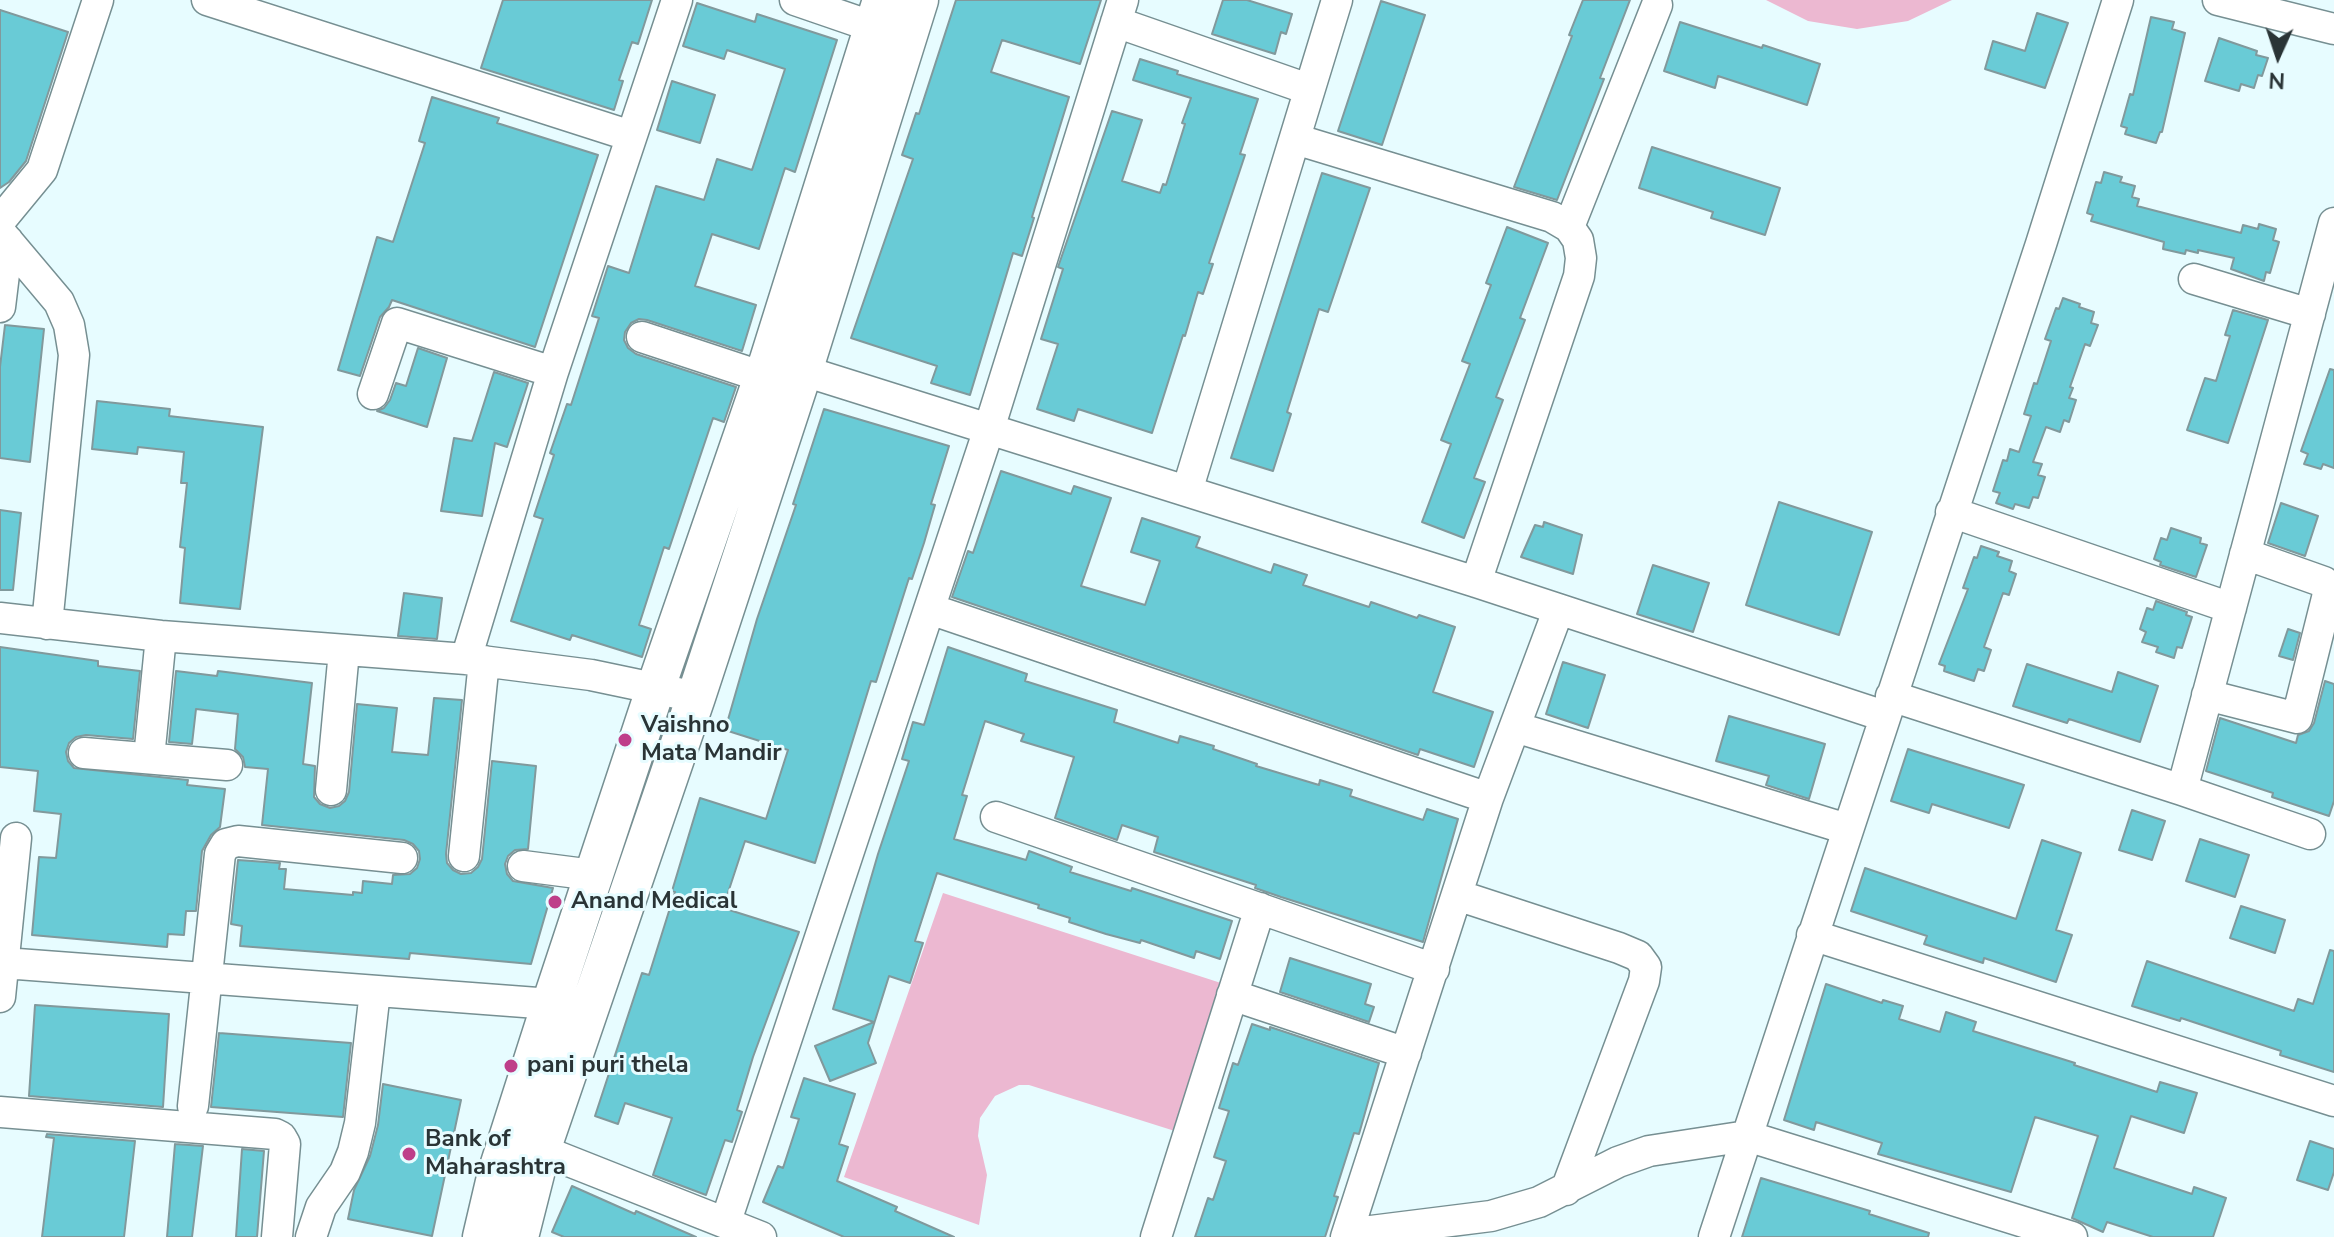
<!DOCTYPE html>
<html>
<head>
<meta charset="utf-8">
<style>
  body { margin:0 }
  #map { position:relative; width:2334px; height:1237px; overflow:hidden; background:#e7fcff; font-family:"Nunito Sans",sans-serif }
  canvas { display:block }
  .north { position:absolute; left:2238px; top:16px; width:80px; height:80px; -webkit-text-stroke:6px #e7fcff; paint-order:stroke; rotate:183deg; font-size:22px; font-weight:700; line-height:32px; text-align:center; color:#2a3436 }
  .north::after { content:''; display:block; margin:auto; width:28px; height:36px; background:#2a3436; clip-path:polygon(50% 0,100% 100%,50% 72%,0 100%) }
</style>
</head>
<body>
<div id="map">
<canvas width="2334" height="1237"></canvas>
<div class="north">N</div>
</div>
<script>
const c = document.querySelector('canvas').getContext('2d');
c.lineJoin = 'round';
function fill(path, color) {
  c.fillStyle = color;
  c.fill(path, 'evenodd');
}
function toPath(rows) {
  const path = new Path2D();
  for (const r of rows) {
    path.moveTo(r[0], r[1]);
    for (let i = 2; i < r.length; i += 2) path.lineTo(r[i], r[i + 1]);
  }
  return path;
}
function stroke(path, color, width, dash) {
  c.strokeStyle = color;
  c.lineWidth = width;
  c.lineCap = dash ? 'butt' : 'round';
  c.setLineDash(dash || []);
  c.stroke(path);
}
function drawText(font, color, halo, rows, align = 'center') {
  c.font = font + ' "Nunito Sans",sans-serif';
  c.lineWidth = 6;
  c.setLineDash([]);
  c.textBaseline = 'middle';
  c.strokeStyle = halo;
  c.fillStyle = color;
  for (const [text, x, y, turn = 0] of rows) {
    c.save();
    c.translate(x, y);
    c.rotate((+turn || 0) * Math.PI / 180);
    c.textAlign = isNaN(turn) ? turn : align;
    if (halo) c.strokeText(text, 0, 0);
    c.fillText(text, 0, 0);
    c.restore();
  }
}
fill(toPath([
  [1766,0,1952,0,1908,21,1857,29,1808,21],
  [943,893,1224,984,1178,1132,1029,1085,1019,1085,995,1096,980,1118,978,1136,987,1175,979,1225,844,1177]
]), '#ecb8d1');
const building = toPath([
  [503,0,652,0,638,44,632,42,619,80,623,81,614,110,481,68,503,0],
  [956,0,1101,0,1080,64,1002,40,991,72,1069,97,1032,217,1034,218,1022,256,1013,253,970,395,931,383,937,366,851,338,913,159,902,155,916,113,919,114,956,0],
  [1223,0,1247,0,1292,14,1286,34,1281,32,1275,54,1212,34,1223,0],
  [1583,0,1630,0,1600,78,1604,79,1557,200,1514,187,1572,36,1569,35,1583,0],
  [1381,1,1425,15,1382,145,1338,131,1381,1],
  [697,3,755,22,757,14,837,40,795,172,785,168,759,249,712,234,695,286,756,305,742,351,647,320,639,319,631,323,625,332,624,340,628,348,636,354,736,387,724,422,713,418,669,549,664,547,639,625,651,629,642,657,572,635,570,640,511,621,543,519,534,516,554,455,550,453,567,404,571,405,599,318,592,316,608,266,629,273,656,186,704,200,717,159,752,170,785,69,727,50,724,59,683,46,697,3],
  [0,10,68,32,26,161,9,182,0,188,0,10],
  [2037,13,2068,23,2045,88,1985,69,1993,41,2025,51,2037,13],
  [2151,17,2174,22,2172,29,2185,33,2162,132,2160,132,2156,143,2125,134,2127,128,2121,126,2130,94,2133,95,2151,17],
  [1680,22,1762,48,1763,45,1820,64,1807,105,1718,76,1715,88,1664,71,1680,22],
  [2219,38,2257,51,2256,55,2268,58,2262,76,2258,75,2254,88,2241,84,2239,91,2205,81,2219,38],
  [1140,59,1178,71,1177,74,1258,99,1240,154,1245,155,1209,263,1213,264,1203,294,1198,292,1185,336,1183,335,1152,433,1078,409,1074,421,1037,409,1058,344,1041,339,1063,269,1058,267,1112,111,1142,120,1122,181,1160,193,1163,184,1166,185,1185,124,1182,123,1191,98,1133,80,1140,59],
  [672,81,715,95,700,143,657,130,672,81],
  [432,97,499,118,497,123,598,155,535,347,392,300,389,307,380,317,360,376,338,370,377,237,393,242,425,143,419,141,432,97],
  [1652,147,1780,188,1765,235,1711,218,1713,212,1639,188,1652,147],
  [2104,172,2122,177,2120,182,2135,186,2132,197,2139,199,2137,206,2241,233,2243,225,2258,229,2259,224,2276,229,2273,240,2279,242,2270,273,2266,272,2264,281,2231,269,2234,258,2198,250,2198,253,2186,250,2185,254,2163,249,2164,242,2091,221,2093,215,2087,213,2096,182,2101,183,2104,172],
  [1322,173,1370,188,1328,312,1319,309,1287,412,1291,414,1273,471,1231,458,1322,173],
  [1507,227,1548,243,1520,318,1525,320,1496,397,1503,400,1474,478,1485,482,1464,538,1422,522,1451,444,1441,440,1470,364,1462,361,1491,285,1486,283,1507,227],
  [2063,298,2080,304,2079,307,2094,312,2091,323,2098,325,2090,346,2085,344,2070,387,2073,388,2069,398,2076,400,2069,422,2064,420,2060,432,2046,427,2033,462,2042,464,2038,475,2045,477,2038,498,2033,497,2029,508,2015,504,2013,509,1996,503,2000,493,1993,491,2003,460,2007,461,2010,449,2019,452,2031,416,2024,414,2034,383,2037,384,2051,341,2045,339,2056,308,2059,309,2063,298],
  [2233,310,2268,320,2228,443,2187,430,2205,378,2216,381,2230,336,2225,335,2233,310],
  [5,325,44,329,30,462,0,458,0,367,5,325],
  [418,348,447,358,427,427,377,411,384,408,390,400,396,383,406,386,418,348],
  [2330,369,2334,370,2334,468,2323,464,2321,469,2304,464,2308,454,2301,451,2330,369],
  [494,372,528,383,507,447,495,443,482,516,441,511,454,438,472,441,494,372],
  [97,401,170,409,169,416,263,427,240,609,180,603,185,548,180,547,187,483,181,483,184,452,138,447,137,454,92,449,97,401],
  [824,409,949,446,931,504,935,505,924,543,912,579,909,578,876,682,871,681,815,863,745,841,723,908,799,932,753,1057,737,1110,742,1112,732,1142,725,1140,706,1195,653,1175,672,1118,625,1103,618,1124,595,1116,642,973,649,975,675,892,672,891,700,798,766,819,788,750,725,730,757,619,796,505,793,504,824,409],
  [1001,471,1071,494,1074,486,1111,498,1081,586,1145,605,1160,561,1131,552,1142,518,1200,537,1196,547,1271,573,1274,564,1307,575,1303,585,1369,607,1371,602,1417,618,1419,615,1455,627,1433,692,1493,712,1474,767,1420,749,1418,755,952,597,968,551,973,553,1001,471],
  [1779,502,1872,532,1839,635,1746,605,1779,502],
  [2281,503,2318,516,2305,556,2268,543,2281,503],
  [0,510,21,513,13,590,0,590,0,510],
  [1544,522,1582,535,1573,574,1521,557,1535,525,1543,527,1544,522],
  [2171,528,2201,538,2200,543,2207,545,2196,577,2160,565,2161,562,2154,559,2161,538,2167,540,2171,528],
  [1981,546,1999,552,1997,556,2012,561,2009,571,2016,574,2009,595,2003,593,1984,647,1991,650,1984,671,1978,669,1974,681,1944,671,1945,666,1939,664,1968,589,1963,588,1974,557,1977,558,1981,546],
  [1653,565,1709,583,1693,632,1637,614,1653,565],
  [404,593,442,598,437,639,398,636,404,593],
  [2156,601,2187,612,2186,615,2192,617,2182,648,2177,647,2174,658,2156,652,2158,647,2142,642,2146,632,2140,629,2147,608,2153,610,2156,601],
  [2288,629,2300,633,2293,660,2279,656,2288,629],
  [0,647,98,661,98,666,140,671,133,739,86,735,76,737,69,743,66,752,68,761,74,768,188,780,187,785,225,789,220,827,211,835,202,851,196,911,186,911,184,935,168,934,167,947,32,935,39,857,56,858,61,814,34,811,38,771,0,767,0,647],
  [948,647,1027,674,1025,681,1117,710,1114,722,1178,743,1180,736,1214,746,1213,749,1257,764,1256,766,1319,785,1320,780,1352,790,1350,796,1423,820,1427,809,1458,819,1423,942,1281,897,1255,888,1256,885,1154,852,1158,837,1122,825,1117,840,1055,818,1074,757,1021,741,1024,734,985,721,962,795,967,796,954,839,1026,860,1029,851,1072,867,1070,872,1131,891,1132,888,1232,921,1220,959,1196,951,1194,958,1141,940,1140,943,1106,934,1069,922,1070,918,1038,908,1039,905,937,873,915,941,923,943,910,983,889,976,868,1043,876,1063,830,1081,815,1046,874,1022,833,1009,878,854,909,761,902,759,913,722,924,725,948,647],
  [1563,662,1605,675,1588,728,1546,714,1563,662],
  [2027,664,2112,692,2118,672,2158,686,2140,742,2069,719,2067,723,2013,706,2027,664],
  [176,671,217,676,218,671,312,683,303,764,315,766,314,797,320,804,330,808,339,806,345,801,349,792,357,704,397,708,392,752,428,755,434,698,462,700,446,854,447,863,453,870,461,874,471,873,478,867,482,859,492,761,536,766,528,849,515,850,508,856,505,864,507,874,513,881,553,888,531,964,410,953,409,959,240,946,242,926,231,924,238,860,280,863,279,869,286,869,284,889,353,895,353,892,362,893,363,881,392,884,393,875,410,874,417,868,420,859,419,851,413,844,404,840,262,825,268,769,245,767,243,757,235,749,238,714,196,709,192,744,169,742,176,671],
  [2325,681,2334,684,2334,801,2329,816,2272,797,2273,793,2206,771,2220,718,2296,743,2298,735,2309,731,2314,723,2325,681],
  [1729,716,1825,744,1809,799,1766,785,1769,776,1716,761,1729,716],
  [1908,749,2024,785,2009,828,1932,804,1929,813,1891,801,1908,749],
  [2132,810,2165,821,2152,860,2119,850,2132,810],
  [2200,839,2249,855,2235,897,2186,881,2200,839],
  [2042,840,2081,853,2056,930,2072,935,2056,982,1984,958,1983,963,1924,944,1927,936,1851,911,1865,868,2016,919,2042,840],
  [2241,906,2285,920,2275,953,2230,938,2241,906],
  [2330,950,2334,951,2334,1072,2280,1055,2281,1051,2181,1018,2180,1021,2132,1006,2147,961,2294,1011,2298,999,2313,1004,2330,950],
  [1290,958,1371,984,1365,1004,1374,1007,1369,1022,1280,992,1290,958],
  [1826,984,1882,1003,1883,1000,1903,1006,1899,1019,1940,1032,1946,1012,1976,1022,1973,1031,2075,1063,2074,1065,2157,1092,2160,1082,2197,1093,2184,1133,2131,1116,2114,1168,2192,1194,2194,1187,2226,1198,2213,1237,2153,1237,2107,1222,2103,1232,2072,1218,2098,1136,2035,1117,2011,1192,1878,1154,1882,1143,1816,1122,1814,1130,1784,1120,1826,984],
  [35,1005,169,1014,163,1107,29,1096,35,1005],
  [1252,1024,1270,1030,1270,1027,1379,1063,1359,1134,1354,1133,1334,1196,1338,1197,1325,1237,1195,1237,1208,1198,1213,1200,1226,1161,1214,1157,1229,1111,1219,1108,1233,1063,1238,1065,1252,1024],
  [219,1033,351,1043,343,1117,211,1107,219,1033],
  [804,1078,855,1094,839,1144,848,1147,837,1181,897,1207,895,1211,954,1237,844,1237,763,1202,778,1166,783,1168,799,1119,791,1117,804,1078],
  [383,1084,461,1100,432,1236,348,1219,354,1190,370,1156,378,1125,383,1084],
  [47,1134,135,1141,124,1237,42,1237,54,1138,46,1137,47,1134],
  [2310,1141,2334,1149,2334,1172,2328,1190,2297,1180,2310,1141],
  [175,1144,203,1146,192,1237,167,1237,175,1144],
  [242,1149,264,1151,257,1237,236,1237,242,1149],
  [1761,1178,1870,1211,1869,1214,1929,1233,1928,1237,1742,1237,1761,1178],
  [572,1186,635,1214,636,1211,696,1237,564,1237,552,1232,572,1186]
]);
fill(building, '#69cbd6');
stroke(building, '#81999c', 2);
const minor = toPath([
  [207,0,631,136],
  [795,0,894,34],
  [2218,0,2334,29],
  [1116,22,1308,89],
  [1295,139,1552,217,1569,227,1578,240,1581,258,1579,276,1476,582],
  [0,221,42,170,98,0],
  [1569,227,1657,5],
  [0,232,59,302,69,325,74,355,47,624],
  [2194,279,2310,314],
  [0,307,8,241],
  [642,337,763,377],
  [785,365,1476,582,1884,716],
  [373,394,397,323,553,372],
  [1187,491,1337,0],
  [1951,512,2231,608],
  [930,609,1488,798],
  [0,618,161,636,466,659,591,675,696,697],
  [466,659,553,372,677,0],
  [2207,695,2297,718,2328,594,2324,582,2245,554],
  [1891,696,2182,790,2310,834],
  [1515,727,1847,829],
  [84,753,227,765],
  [149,758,161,636],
  [331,790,344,651],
  [2182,790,2334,223],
  [996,817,1434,969],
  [464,856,484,661],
  [523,866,593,875],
  [1457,895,1619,948,1638,956,1646,967,1644,981,1566,1190],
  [1812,935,2334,1101],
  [4,963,551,1004],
  [1232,995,1406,1053],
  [0,997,16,838],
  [193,1106,220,854,226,844,238,841,402,858],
  [0,1112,275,1134,281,1137,285,1144,277,1237],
  [541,1150,761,1237],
  [726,1221,989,429,1123,0],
  [1347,1234,1491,1216,1539,1202,1618,1162,1649,1151,1747,1136,2072,1237],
  [311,1237,321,1207,345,1172,353,1152,360,1123,375,991],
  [1156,1237,1260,908],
  [1346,1237,1488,798,1558,611],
  [1714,1237,2041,244,2118,0]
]);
const major = toPath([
  [482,1237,497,1173,551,1004,656,687,769,360,882,0],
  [519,1237,541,1150,696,697,803,371,919,0]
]);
stroke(minor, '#768f92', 33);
stroke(major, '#768f92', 41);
stroke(minor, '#fff', 30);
stroke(major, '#fff', 38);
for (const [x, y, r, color] of [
  [625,740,8,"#be3e89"],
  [555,902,8,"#be3e89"],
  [511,1066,8,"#be3e89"],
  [409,1154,8,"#be3e89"]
]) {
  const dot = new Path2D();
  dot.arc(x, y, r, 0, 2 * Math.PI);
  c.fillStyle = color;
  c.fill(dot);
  stroke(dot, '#e7fcff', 3);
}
drawText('bold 24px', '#2a3436', '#e7fcff', [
  ["Vaishno",641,726],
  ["Mata Mandir",641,754],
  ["Anand Medical",571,902],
  ["pani puri thela",527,1066],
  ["Bank of",425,1140],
  ["Maharashtra",425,1168]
], 'left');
</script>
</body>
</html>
